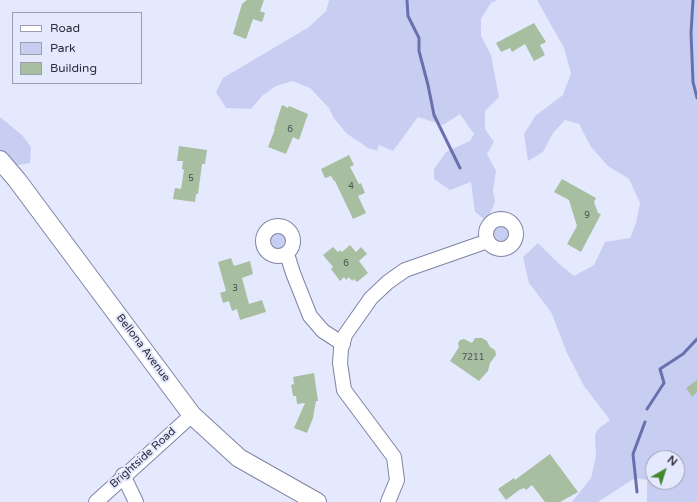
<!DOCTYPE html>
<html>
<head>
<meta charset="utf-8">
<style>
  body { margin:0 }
  #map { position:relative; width:697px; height:502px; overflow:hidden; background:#e5e9fe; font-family:"Varela Round",sans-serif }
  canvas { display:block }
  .legend { position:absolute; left:12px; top:12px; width:130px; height:72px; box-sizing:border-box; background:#e5e9fe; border:1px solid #9b9eb0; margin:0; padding:5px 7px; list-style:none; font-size:12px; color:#2c2e3c }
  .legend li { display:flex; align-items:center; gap:8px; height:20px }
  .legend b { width:20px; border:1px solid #9b9eb0 }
  .north { position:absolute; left:645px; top:450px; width:40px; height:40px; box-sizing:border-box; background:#e5e9fe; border:1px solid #9b9eb0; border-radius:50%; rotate:39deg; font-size:11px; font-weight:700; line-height:16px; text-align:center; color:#2c2e3c }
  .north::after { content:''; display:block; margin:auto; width:14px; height:18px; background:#42882d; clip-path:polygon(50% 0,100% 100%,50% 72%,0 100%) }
</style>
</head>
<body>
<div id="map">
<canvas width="697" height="502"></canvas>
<ul class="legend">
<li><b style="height:5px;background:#fff"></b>Road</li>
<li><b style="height:11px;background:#c8cef1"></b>Park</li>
<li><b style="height:11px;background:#a7bea1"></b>Building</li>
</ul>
<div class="north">N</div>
</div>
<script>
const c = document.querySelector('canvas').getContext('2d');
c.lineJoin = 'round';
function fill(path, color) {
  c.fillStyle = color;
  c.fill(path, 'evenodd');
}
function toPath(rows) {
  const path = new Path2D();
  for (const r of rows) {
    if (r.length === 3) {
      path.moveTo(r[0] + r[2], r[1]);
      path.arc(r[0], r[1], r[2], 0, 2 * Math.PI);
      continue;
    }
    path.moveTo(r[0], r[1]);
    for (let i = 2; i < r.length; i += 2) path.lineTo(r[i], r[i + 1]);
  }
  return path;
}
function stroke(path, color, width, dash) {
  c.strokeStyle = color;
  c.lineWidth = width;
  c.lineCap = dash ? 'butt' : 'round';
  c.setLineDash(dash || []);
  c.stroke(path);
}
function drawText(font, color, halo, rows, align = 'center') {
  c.font = font + ' "Varela Round",sans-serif';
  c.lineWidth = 4;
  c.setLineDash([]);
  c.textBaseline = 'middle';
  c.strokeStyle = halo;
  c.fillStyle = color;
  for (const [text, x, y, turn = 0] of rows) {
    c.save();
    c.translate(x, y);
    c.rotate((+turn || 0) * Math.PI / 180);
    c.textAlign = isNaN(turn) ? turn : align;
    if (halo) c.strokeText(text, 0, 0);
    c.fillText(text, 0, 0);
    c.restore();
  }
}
fill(toPath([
  [329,0,497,0,491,3,481,19,481,36,491,55,499,97,485,111,485,129,494,142,487,154,496,171,493,191,495,202,487,221,475,212,471,182,450,190,434,179,434,169,446,152,470,141,474,134,460,114,443,125,418,117,393,151,379,145,377,151,368,148,346,133,333,117,329,108,310,88,292,81,276,86,262,96,251,109,226,108,216,92,223,78,309,27,326,11],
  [537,0,697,0,697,502,647,502,647,480,635,478,598,502,572,502,591,478,596,456,595,436,597,430,610,420,584,386,567,353,551,312,529,283,523,257,538,243,557,262,574,276,594,265,605,242,630,238,636,223,640,203,629,179,608,166,591,147,579,124,565,120,553,133,543,152,528,161,524,134,536,115,563,95,571,73,564,48],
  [653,458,677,458,677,482,653,482],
  [0,117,22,135,31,147,30,163,13,166,0,150],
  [501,234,8],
  [278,241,8]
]), '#c8cef1');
stroke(toPath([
  [407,0,408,16,419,38,419,51,428,85,434,115,460,168],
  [693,0,691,33,693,82,697,98],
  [647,409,664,383,660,369,683,354,697,339],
  [637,492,633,454,645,422]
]), '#6a70ae', 3);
fill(toPath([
  [247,0,264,0,260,11,265,13,262,22,253,19,246,39,233,34,242,4],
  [534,23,546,42,540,45,545,55,534,61,525,44,512,52,510,48,501,52,496,43],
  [282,105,288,108,289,106,308,114,299,140,293,137,286,154,268,147,275,129,274,129],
  [179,146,207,150,205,164,202,164,198,194,196,194,195,202,173,199,175,188,181,189,184,170,182,169,183,161,177,161],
  [349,155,354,165,350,167,359,184,361,183,365,193,358,196,366,213,353,219,335,181,334,181,331,176,325,178,321,169],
  [562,179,596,198,594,202,598,213,601,214,581,252,567,244,577,226,569,200,554,192],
  [350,245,356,252,361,247,367,254,359,261,368,273,357,282,354,279,352,281,349,277,346,280,344,277,340,281,331,269,333,267,323,255,333,247,338,252,340,250,342,252],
  [231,258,234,266,250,261,253,274,242,278,249,304,262,300,266,312,240,320,237,309,232,311,229,301,223,303,220,293,226,291,218,262],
  [475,338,482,338,487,341,490,347,495,350,496,355,490,363,488,371,479,381,450,361,459,347,458,343,460,340,464,339,472,343],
  [314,373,318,401,316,401,313,418,307,433,294,428,305,403,297,404,296,396,293,396,291,385,294,384,293,377],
  [697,380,697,392,692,397,686,388],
  [550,454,578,492,560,502,545,502,532,485,526,490,524,488,519,490,506,500,498,489,514,478,515,480]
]), '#a7bea1');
const minor = toPath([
  [501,234,15],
  [278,241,15],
  [287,254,293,273,310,316,323,331,343,344],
  [123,475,136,502],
  [96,502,192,415],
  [388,502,397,480,394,457,344,390,340,363,341,349,345,335,371,298,388,282,405,270,488,241]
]);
const major = toPath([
  [0,160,17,180,192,415,239,458,317,502]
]);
stroke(minor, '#7f84a4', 16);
stroke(major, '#7f84a4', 20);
stroke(minor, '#fff', 14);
stroke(major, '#fff', 18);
drawText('9px', '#4b5255', null, [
  ["6",290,130],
  ["5",191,179],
  ["4",351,187],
  ["9",587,216],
  ["6",346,264],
  ["3",235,289],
  ["7211",473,358]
]);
drawText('11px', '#2c2e3c', '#e5e9fe', [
  ["Bellona Avenue",143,348,53],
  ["Brightside Road",143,458,-42]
]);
</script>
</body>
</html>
